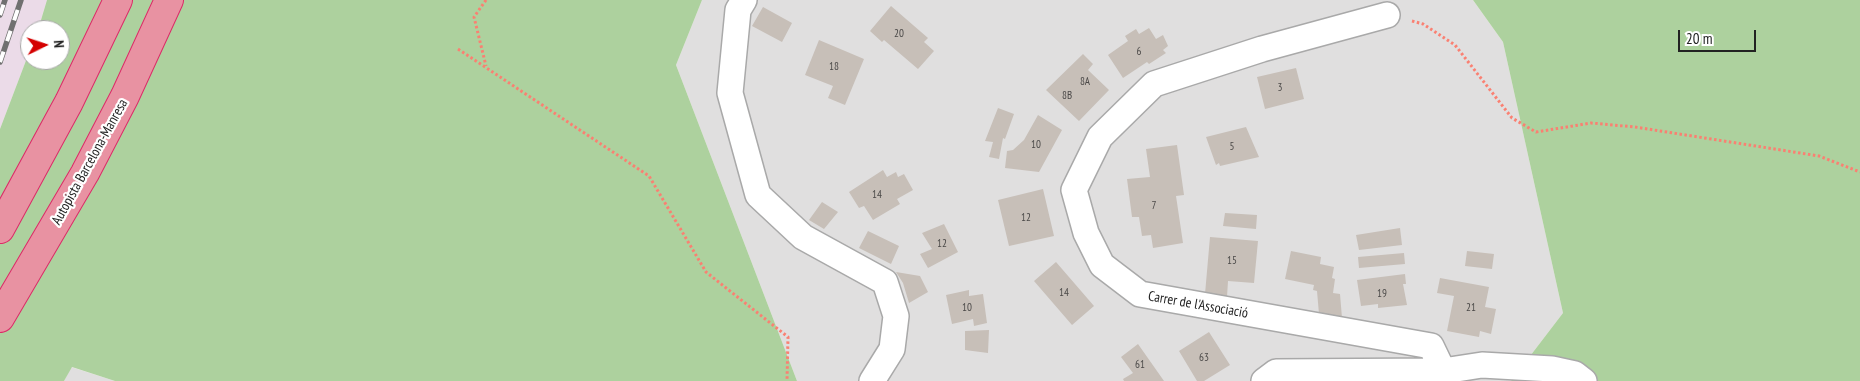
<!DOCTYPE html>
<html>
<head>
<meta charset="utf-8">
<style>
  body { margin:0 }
  #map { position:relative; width:1860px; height:381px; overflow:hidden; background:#f2efe9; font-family:"PT Sans Narrow",sans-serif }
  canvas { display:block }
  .north { position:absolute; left:20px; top:20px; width:50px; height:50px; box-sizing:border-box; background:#fff; border:1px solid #a7a7a7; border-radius:50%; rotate:86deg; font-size:14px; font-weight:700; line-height:20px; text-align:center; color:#222 }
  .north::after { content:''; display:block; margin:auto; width:18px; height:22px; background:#d40000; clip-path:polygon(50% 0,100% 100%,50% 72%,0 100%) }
  .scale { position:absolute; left:1678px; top:30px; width:78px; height:22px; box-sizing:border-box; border:2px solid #222; border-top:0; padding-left:6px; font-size:15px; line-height:18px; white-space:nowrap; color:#222; -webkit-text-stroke:4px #fff; paint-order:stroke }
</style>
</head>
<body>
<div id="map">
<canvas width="1860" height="381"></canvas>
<div class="north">N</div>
<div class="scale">20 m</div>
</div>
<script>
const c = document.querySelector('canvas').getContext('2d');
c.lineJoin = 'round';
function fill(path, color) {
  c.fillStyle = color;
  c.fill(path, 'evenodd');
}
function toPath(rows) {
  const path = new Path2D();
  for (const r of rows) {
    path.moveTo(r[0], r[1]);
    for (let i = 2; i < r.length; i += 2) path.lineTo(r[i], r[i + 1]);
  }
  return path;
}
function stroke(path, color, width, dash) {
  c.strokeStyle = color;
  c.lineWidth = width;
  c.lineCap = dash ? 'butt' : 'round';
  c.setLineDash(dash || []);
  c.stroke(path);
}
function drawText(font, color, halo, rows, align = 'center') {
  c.font = font + ' "PT Sans Narrow",sans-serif';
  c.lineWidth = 4.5;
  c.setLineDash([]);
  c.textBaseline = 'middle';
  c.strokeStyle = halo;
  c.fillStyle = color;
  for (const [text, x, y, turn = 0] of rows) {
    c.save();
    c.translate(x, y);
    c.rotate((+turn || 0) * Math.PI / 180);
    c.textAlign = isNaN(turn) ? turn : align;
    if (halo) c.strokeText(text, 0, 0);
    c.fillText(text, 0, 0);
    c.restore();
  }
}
fill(toPath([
  [702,0,1473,0,1503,42,1563,313,1511,381,797,381,676,65],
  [71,367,115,381,64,381]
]), '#e0dfdf');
fill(toPath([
  [0,0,47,0,38,30,30,30,30,50,0,129]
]), '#ebdbe8');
fill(toPath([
  [47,0,702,0,676,65,797,381,115,381,72,367,64,381,0,381,0,129,30,50,30,60,60,60,60,30,38,30],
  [1473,0,1860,0,1860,381,1511,381,1563,313,1503,42]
]), '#add19e');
fill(toPath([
  [891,6,928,38,924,42,934,51,918,69,884,40,882,42,870,31],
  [763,7,792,23,782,42,752,26],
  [1149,28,1156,39,1163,35,1168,46,1163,50,1166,53,1149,64,1147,62,1123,78,1108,55,1128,41,1125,36,1136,29,1139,34],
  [819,40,864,59,845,105,828,98,833,86,805,75],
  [1083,54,1093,64,1088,70,1109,90,1079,121,1046,90],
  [1296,68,1304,99,1265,109,1257,77],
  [998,108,1014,114,1005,139,1003,138,999,159,989,157,993,142,985,141],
  [1038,115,1062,130,1039,172,1005,168,1007,151,1013,150,1024,140],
  [1246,127,1259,157,1220,166,1219,163,1216,165,1206,137],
  [1177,145,1184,195,1176,196,1183,243,1153,248,1151,235,1142,236,1139,217,1132,217,1127,179,1150,177,1146,149],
  [883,170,887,177,896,172,898,177,904,174,913,190,897,199,900,204,873,220,864,206,859,208,849,192],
  [1043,189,1054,236,1009,246,998,200],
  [822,202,838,212,824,229,809,220],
  [1225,213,1257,215,1256,229,1223,226],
  [944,224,958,252,928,268,920,254,932,249,922,233],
  [1400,228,1402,245,1359,250,1356,235],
  [868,231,899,246,891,264,859,248],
  [1210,237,1258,241,1254,283,1228,281,1227,297,1205,294],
  [1291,251,1321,257,1320,264,1334,267,1332,278,1335,279,1333,293,1340,294,1342,318,1319,314,1317,291,1313,290,1314,285,1285,279],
  [1467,251,1494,254,1492,269,1465,266],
  [1404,253,1405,264,1359,268,1358,257],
  [1056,262,1094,306,1072,325,1034,281],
  [896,272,920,276,928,292,909,303,903,283],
  [1405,274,1406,284,1403,284,1407,305,1378,308,1378,304,1361,306,1357,280],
  [1440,278,1489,287,1485,307,1496,309,1491,334,1480,331,1479,337,1447,331,1454,296,1437,293],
  [969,290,969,296,983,294,987,323,974,326,973,319,952,324,946,295],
  [989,330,988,353,965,350,965,331],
  [1209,332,1230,365,1204,381,1197,381,1179,351],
  [1138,344,1164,381,1124,381,1123,379,1133,373,1121,357]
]), '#c7bfb8');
const street = toPath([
  [744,0,738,10,730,93,758,195,803,237,885,282,896,316,892,349,872,381],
  [1387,15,1262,49,1154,84,1100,137,1074,190,1086,233,1102,265,1140,294,1431,346,1443,371],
  [1264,381,1276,372,1443,371,1482,365,1552,369,1575,374,1584,381]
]);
const highway = toPath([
  [0,229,69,102,118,0],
  [0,318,85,173,125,96,169,0]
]);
stroke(street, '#a9a9a9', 28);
stroke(highway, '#dc2a67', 30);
stroke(toPath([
  [486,0,474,17,486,66],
  [1412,21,1423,24,1455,45,1512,118,1536,132,1591,123,1635,127,1819,156,1860,172],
  [458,49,649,176,706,272,788,337,787,381]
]), '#fa8072', 3, [2.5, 2.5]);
stroke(street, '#fff', 25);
stroke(highway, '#e892a2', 28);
const rail = toPath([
  [0,15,5,0],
  [0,62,21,0]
]);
stroke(rail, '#707070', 5.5);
stroke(rail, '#fff', 4, [11]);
drawText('11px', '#4b4948', null, [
  ["20",899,34],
  ["6",1139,52],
  ["18",834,67],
  ["8A",1085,82],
  ["3",1280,88],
  ["8B",1067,96],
  ["10",1036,145],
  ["5",1232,147],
  ["14",877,195],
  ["7",1154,206],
  ["12",1026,218],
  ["12",942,244],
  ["15",1232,261],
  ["14",1064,293],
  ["19",1382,294],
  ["10",967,308],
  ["21",1471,308],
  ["63",1204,358],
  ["61",1140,365]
]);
drawText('14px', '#222', '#fff', [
  ["Autopista Barcelona-Manresa",90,162,-61],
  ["Carrer de l'Associació",1198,305,10]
]);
</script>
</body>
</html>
